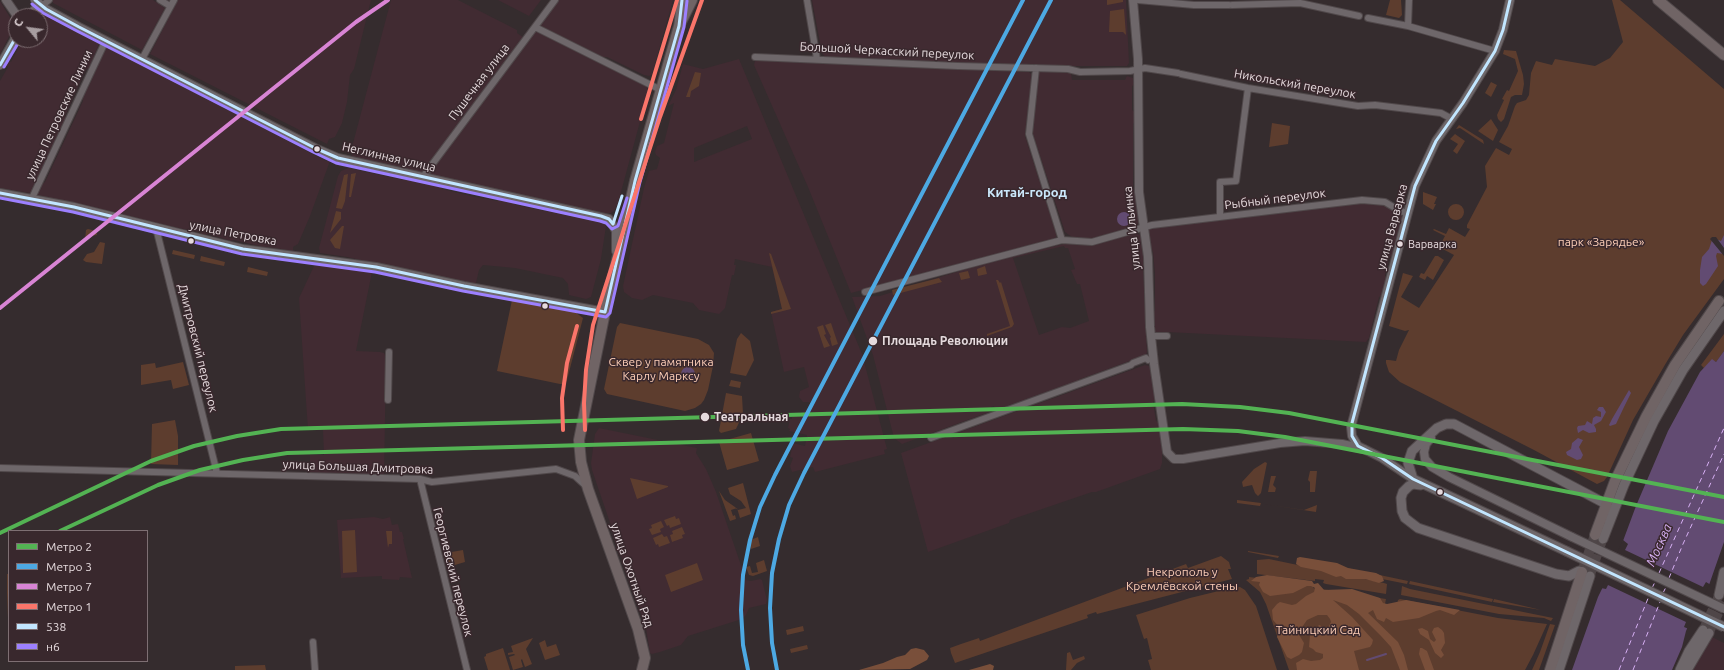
<!DOCTYPE html>
<html>
<head>
<meta charset="utf-8">
<style>
  body { margin:0 }
  #map { position:relative; width:1724px; height:670px; overflow:hidden; background:#352c2e; font-family:Ubuntu,sans-serif }
  canvas { display:block }
  .legend { position:absolute; left:8px; top:530px; width:140px; height:132px; box-sizing:border-box; background:#39282d; border:1px solid #7e6f73; margin:0; padding:5px 7px; list-style:none; font-size:12px; color:#e5dadd }
  .legend li { display:flex; align-items:center; gap:8px; height:20px }
  .legend b { width:20px; border:1px solid #7e6f73 }
  .north { position:absolute; left:8px; top:8px; width:40px; height:40px; box-sizing:border-box; background:#39282d; border:1px solid #7e6f73; border-radius:50%; rotate:299deg; font-size:11px; font-weight:700; line-height:16px; text-align:center; color:#e5dadd }
  .north::after { content:''; display:block; margin:auto; width:14px; height:18px; background:#a79da0; clip-path:polygon(50% 0,100% 100%,50% 72%,0 100%) }
</style>
</head>
<body>
<div id="map">
<canvas width="1724" height="670"></canvas>
<ul class="legend">
<li><b style="height:5px;background:#53b353"></b>Метро 2</li>
<li><b style="height:5px;background:#4da9e3"></b>Метро 3</li>
<li><b style="height:5px;background:#d884d4"></b>Метро 7</li>
<li><b style="height:5px;background:#fa756a"></b>Метро 1</li>
<li><b style="height:5px;background:#c2e6ff"></b>538</li>
<li><b style="height:5px;background:#9d80ff"></b>н6</li>
</ul>
<div class="north">С</div>
</div>
<script>
const c = document.querySelector('canvas').getContext('2d');
c.lineJoin = 'round';
function fill(path, color) {
  c.fillStyle = color;
  c.fill(path, 'evenodd');
}
function toPath(rows) {
  const path = new Path2D();
  for (const r of rows) {
    if (r.length === 3) {
      path.moveTo(r[0] + r[2], r[1]);
      path.arc(r[0], r[1], r[2], 0, 2 * Math.PI);
      continue;
    }
    path.moveTo(r[0], r[1]);
    for (let i = 2; i < r.length; i += 2) path.lineTo(r[i], r[i + 1]);
  }
  return path;
}
function stroke(path, color, width, dash) {
  c.strokeStyle = color;
  c.lineWidth = width;
  c.lineCap = dash ? 'butt' : 'round';
  c.setLineDash(dash || []);
  c.stroke(path);
}
function drawText(font, color, halo, rows, align = 'center') {
  c.font = font + ' Ubuntu,sans-serif';
  c.lineWidth = 3;
  c.setLineDash([]);
  c.textBaseline = 'middle';
  c.strokeStyle = halo;
  c.fillStyle = color;
  for (const [text, x, y, turn = 0] of rows) {
    c.save();
    c.translate(x, y);
    c.rotate((+turn || 0) * Math.PI / 180);
    c.textAlign = isNaN(turn) ? turn : align;
    if (halo) c.strokeText(text, 0, 0);
    c.fillText(text, 0, 0);
    c.restore();
  }
}
fill(toPath([
  [52,0,153,0,165,8,142,50,53,3],
  [178,0,371,0,354,69,350,75,347,102,342,123,335,137,329,139,327,144,150,54],
  [391,0,458,0,517,30,517,33,524,38,427,167,421,173,351,160,353,151,352,147],
  [498,0,541,0,529,16],
  [558,0,673,0,652,74,650,76,644,75,607,57,600,57,539,26],
  [812,0,1126,0,1129,63,1127,66,1041,66,958,64,826,58,822,53],
  [0,1,14,24,12,31,0,54],
  [39,10,98,40,99,44,89,68,86,69,65,116,66,120,33,192,30,193,0,188,0,81,8,67,5,65,8,60,11,62,23,40,40,40,40,16,32,16],
  [536,30,645,84,647,88,648,92,618,203,614,211,611,213,602,213,435,178,431,174,431,170],
  [108,46,326,161,330,161,310,216,298,244,293,247,293,251,269,247,267,248,234,240,231,241,209,234,206,235,201,234,200,232,173,227,38,195,37,193,41,184,45,182,83,101,82,98,86,88,88,88,105,49],
  [739,59,862,354,887,449,884,450,885,454,815,472,813,467,792,472,790,466,793,458,790,457,793,443,805,446,807,435,789,431,790,429,788,428,790,419,792,419,792,417,812,407,811,402,803,402,799,397,800,391,809,387,804,367,784,372,771,312,782,309,772,267,735,259,734,265,736,265,734,275,732,275,725,308,719,314,699,310,693,303,653,295,642,300,632,298,624,292,623,286,644,188,649,171,657,169,660,158,656,155,655,152,657,146,664,143,674,103,668,106,676,90,683,64,703,69],
  [747,126,752,139,694,162,694,148],
  [759,60,1029,72,1032,75,1025,136,1056,232,1056,237,1052,241,851,293,808,187,754,65,755,61],
  [1042,71,1069,72,1071,73,1072,80,1125,80,1127,76,1133,78,1134,85,1132,86,1132,110,1135,112,1135,122,1133,124,1133,189,1136,192,1139,221,1137,225,1097,239,1087,239,1072,237,1065,232,1032,131,1038,75,1039,72],
  [348,168,403,180,406,178,440,186,442,189,471,196,497,201,498,199,514,203,516,205,604,223,606,226,601,259,591,297,586,299,569,295,568,284,563,278,515,268,483,265,479,270,476,283,469,284,347,257,320,253,319,248,338,176,341,171],
  [1372,201,1385,204,1404,214,1394,254,1389,258,1385,275,1387,279,1383,295,1379,297,1369,338,1366,342,1167,332,1167,334,1157,333,1154,331,1153,314,1155,310,1155,273,1153,252,1151,248,1147,228],
  [1134,233,1141,235,1145,265,1143,268,1147,352,1146,355,1078,380,1078,382,1069,385,1068,384,996,410,994,406,991,407,992,411,902,444,894,438,873,355,852,297,880,296,988,262,1059,245,1068,243,1094,244],
  [1064,246,1065,248,1068,248,1075,269,1071,270,1077,284,1080,284,1089,321,1070,328,1062,327,1039,335,1013,258],
  [321,263,369,271,372,272,356,351,380,352,384,353,386,357,384,477,310,475,310,455,324,455,323,430,308,430,299,298,314,266,321,266],
  [1145,365,1149,366,1151,369,1155,400,1153,402,1156,421,1158,422,1162,448,1162,463,1160,469,1096,492,1092,492,1010,520,1009,523,928,552,901,453,948,436,954,438,957,433],
  [599,428,697,448,696,453,706,469,716,492,746,580,751,581,760,579,762,580,767,600,766,604,749,608,746,615,742,619,688,636,681,645,660,652,652,654,650,653,646,628,592,470,591,463,595,434],
  [374,517,383,519,390,517,392,525,398,524,400,532,402,532,404,539,403,539,412,578,400,577,399,580,382,579,382,576,341,578,337,520],
  [1710,636,1724,643,1724,670,1692,670]
]), '#412b32');
fill(toPath([
  [1107,0,1123,0,1123,2,1107,5],
  [1390,0,1401,0,1402,15,1399,18,1386,15],
  [1612,0,1620,0,1724,89,1724,279,1683,335,1666,363,1633,420,1607,477,1604,481,1597,484,1534,450,1400,382,1389,372,1386,363,1386,360,1389,360,1396,361,1399,350,1409,330,1405,331,1389,326,1403,273,1413,276,1401,297,1419,308,1454,255,1439,247,1445,236,1433,230,1434,229,1446,234,1449,228,1465,237,1470,229,1467,228,1467,225,1487,187,1485,166,1496,148,1509,155,1512,149,1499,142,1508,126,1515,106,1517,103,1526,100,1529,95,1531,73,1536,61,1552,65,1555,59,1595,66,1610,58,1623,42],
  [1124,9,1126,35,1123,32,1109,32,1110,11],
  [1504,50,1516,51,1523,75,1524,84,1522,95,1515,95,1511,97,1504,119,1501,122,1498,119,1497,115,1504,100,1502,99,1507,90,1509,91,1518,71,1515,59,1503,54],
  [695,72,701,73,699,86,691,91,690,97,686,97],
  [1491,82,1497,85,1491,97,1485,93],
  [1491,119,1498,130,1493,141,1478,131],
  [1272,123,1290,126,1288,144,1269,147],
  [1459,125,1483,140,1484,144,1460,128,1456,129],
  [1455,134,1465,141,1457,154,1453,151,1458,144,1450,139],
  [356,173,351,197,349,197,351,174],
  [348,174,345,201,342,209,336,208,344,175],
  [1423,192,1437,197,1434,204,1436,204,1433,210,1423,204],
  [1456,212,8],
  [336,211,341,212,341,219,330,233],
  [342,226,344,226,340,249,335,248,330,240],
  [88,229,96,231,97,235,90,236,85,240,86,230],
  [100,242,105,243,102,264,86,262,83,260,87,254,94,252],
  [173,250,195,255,194,259,172,254],
  [769,253,771,254,791,309,771,314,771,312,782,309],
  [201,256,225,262,224,266,200,261],
  [1435,256,1438,256,1444,260,1433,280,1427,276,1425,280,1419,277,1421,273,1424,274],
  [985,266,987,274,978,276,977,269],
  [248,267,268,272,267,276,247,272],
  [968,271,970,278,961,280,959,273],
  [939,278,942,282,893,295,892,290],
  [996,280,998,280,1000,283,1001,282,1014,324,1012,327,987,336,987,334,1010,326],
  [512,300,575,312,583,318,567,380,565,384,560,384,497,371],
  [620,323,698,339,709,345,714,353,713,366,708,390,704,400,701,404,695,408,685,411,607,394,604,389,617,327],
  [831,323,838,344,832,346,830,338,831,337,825,325],
  [823,325,826,334,824,335,830,346,824,348,817,327],
  [741,333,750,341,754,360,746,376,730,373,737,339],
  [1724,334,1724,351,1716,362,1712,360,1704,368,1701,365],
  [183,362,189,385,173,389,171,380,141,385,141,365,155,363,156,368],
  [731,380,741,382,740,388,729,386],
  [726,393,742,396,743,414,736,429,721,433,719,431],
  [175,420,178,436,178,465,151,464,152,424],
  [751,433,759,461,727,470,719,442],
  [1265,462,1267,463,1261,493,1258,496,1255,493,1252,485,1243,487,1242,482,1254,469],
  [1310,471,1317,471,1315,492,1310,492,1310,482,1308,480],
  [1271,476,1276,476,1273,485,1276,488,1275,492,1268,492],
  [630,478,668,486,668,487,637,499],
  [743,483,751,514,740,518,737,508,731,510,733,516,735,515,736,519,730,521,719,491,725,500,735,507,738,510,746,508,741,501,730,494,728,488],
  [1237,500,1261,503,1260,506,1237,503],
  [1264,504,1304,510,1317,505,1316,512],
  [675,516,676,519,679,518,681,524,670,528,669,525,667,526,664,520],
  [661,521,664,527,660,529,661,532,652,535,649,529,652,528,651,525],
  [682,527,685,534,682,535,683,538,672,542,670,535,673,534,672,531],
  [355,530,357,572,343,573,342,531],
  [386,531,392,531,392,544,389,544,388,548],
  [662,534,664,537,667,536,670,543,659,547,658,544,656,545,653,538],
  [758,537,760,546,751,549,748,541],
  [463,550,465,562,448,567,444,556,446,553],
  [1248,551,1279,556,1278,558,1248,552],
  [1221,556,1229,562,1231,569,1228,569,1232,579,1097,614,1096,612,1087,615,1088,618,955,663,951,653,950,648,961,644,979,638,980,641,1186,564,1188,568],
  [1269,559,1384,583,1387,584,1386,594,1326,584,1323,583,1324,580,1315,579,1315,581,1257,574,1257,560],
  [764,560,767,571,753,576,749,575,746,567,750,566,752,573,758,572,756,563],
  [697,563,703,580,671,592,665,575],
  [1323,563,1408,581,1407,584,1322,567],
  [7,574,9,574,9,644,7,593],
  [1249,577,1314,585,1313,588,1322,589,1386,599,1385,604,1397,605,1398,600,1400,599,1498,618,1547,624,1533,655,1525,670,1289,670,1266,604,1260,592,1246,580,1249,579],
  [1410,581,1493,599,1492,602,1409,584],
  [1402,586,1410,589,1553,618,1551,621,1544,618,1499,614,1401,595],
  [1235,587,1240,587,1245,590,1256,606,1277,670,1151,670,1148,660,1152,659,1147,638,1144,639,1136,615,1190,598],
  [1494,599,1520,605,1541,610,1493,602],
  [1550,624,1555,625,1539,670,1532,670,1540,652],
  [803,626,804,631,787,635,786,630],
  [533,638,526,649,532,664,525,667,522,659,521,660,523,667,513,670,509,657,515,655,514,654,508,655,508,653,513,652,511,646],
  [545,640,547,647,556,644,560,655,545,660,539,643],
  [807,645,808,649,791,653,790,649],
  [503,648,510,670,488,670,484,657,486,656,486,654],
  [1070,652,1073,660,1084,656,1085,659,1077,663,1071,670,1066,670,1067,653],
  [265,665,266,670,235,670,235,666]
]), '#5d3d2e');
fill(toPath([
  [1300,557,1337,563,1348,568,1376,573,1382,576,1384,581,1379,583,1365,579,1346,579,1341,576,1336,577,1321,571,1301,567,1296,564,1297,558],
  [1267,575,1312,581,1314,584,1318,583,1324,590,1352,589,1380,598,1383,603,1387,604,1406,600,1460,610,1454,615,1440,610,1436,611,1419,618,1393,622,1386,618,1384,622,1377,619,1373,610,1368,613,1398,642,1404,655,1408,670,1400,670,1391,647,1381,636,1359,614,1347,605,1333,600,1352,617,1373,640,1372,644,1370,647,1354,651,1359,670,1297,670,1296,663,1303,659,1311,661,1320,660,1323,658,1323,654,1316,652,1313,649,1309,647,1310,635,1319,625,1326,628,1329,626,1331,622,1330,619,1327,615,1318,615,1307,620,1298,633,1304,643,1302,652,1299,655,1291,659,1287,657,1277,637,1280,628,1273,620,1272,610,1277,604,1280,602,1292,605,1296,604,1306,596,1314,592,1315,588,1311,586,1307,586,1293,593,1270,596,1263,592,1259,585,1260,582,1251,581,1256,577],
  [1438,627,1442,630,1444,633,1445,643,1441,650,1444,655,1441,658,1435,653,1429,640,1420,634,1418,629,1422,628,1428,631,1430,639,1434,642,1436,640,1432,632,1434,628],
  [916,648,924,650,929,656,927,660,910,669,859,670,883,663,897,657,905,655,911,649],
  [1420,648,1422,648,1427,651,1434,670,1425,670,1419,654],
  [990,664,994,666,993,670,969,670]
]), '#794f3a');
fill(toPath([
  [1124,219,7],
  [1724,235,1724,254,1717,253,1716,256,1718,266,1706,284,1703,286,1700,283,1700,270,1702,257,1709,249,1712,240,1716,239,1721,241],
  [1724,351,1724,542,1709,585,1707,584,1686,631,1682,647,1672,670,1572,670,1598,597,1621,550,1620,549,1636,506,1668,431,1700,372,1712,359,1716,362],
  [688,374,7],
  [1629,390,1631,393,1624,407,1616,424,1610,426,1609,425,1612,419],
  [1599,407,1603,407,1606,412,1601,421,1594,425,1596,429,1596,432,1589,433,1583,430,1578,433,1577,428,1578,426,1585,425,1587,421,1592,424,1593,418,1596,416,1601,417,1601,412,1597,410],
  [1578,438,1583,440,1579,447,1583,455,1581,459,1577,460,1567,455,1566,452,1571,449,1572,443]
]), '#624b72');
fill(toPath([
  [1712,237,1716,237,1724,248,1724,256,1710,239],
  [1623,540,1628,544,1625,550,1703,587,1706,582,1711,585,1708,587,1689,629,1684,627,1686,622,1608,585,1606,589,1601,588]
]), '#352c2e');
stroke(toPath([
  [1367,660,1386,654]
]), '#624b72', 2);
stroke(toPath([
  [1659,573,1724,428],
  [1669,578,1683,544,1724,454],
  [1652,588,1656,580],
  [1663,593,1667,585],
  [1619,670,1649,596],
  [1633,670,1660,602]
]), '#d7b0f4', 1, [5, 4]);
stroke(toPath([
  [1590,576,1603,539],
  [1703,630,1719,595],
  [1709,633,1724,602]
]), '#4f4648', 9, [9, 4.5]);
stroke(toPath([
  [1582,572,1595,535]
]), '#4f4648', 10, [10, 5]);
const minor = toPath([
  [160,0,170,6],
  [807,0,817,59],
  [1138,0,1194,5,1229,5],
  [1232,5,1300,3,1359,16],
  [42,6,49,0],
  [1368,18,1408,26,1495,51],
  [1408,26,1409,0],
  [535,27,661,90],
  [755,57,958,66,1068,69,1080,72,1130,71,1145,68,1178,73],
  [142,59,174,0],
  [1036,68,1029,134,1062,240],
  [1181,74,1248,88,1358,106,1375,105,1441,113,1452,119],
  [422,178,555,0],
  [32,198,106,40],
  [1220,216,1220,182,1236,181,1248,88],
  [156,228,217,473],
  [865,292,1062,240,1092,242,1152,225,1362,200,1385,202,1400,211,1408,213],
  [1151,336,1167,336],
  [388,400,389,352],
  [931,438,1131,365,1133,363,1146,358,1148,360],
  [0,468,420,479,432,482,556,469,575,476,586,486],
  [420,479,467,670],
  [313,642,315,670]
]);
const tertiary = toPath([
  [6,0,17,16],
  [35,0,46,9,79,27,315,148,338,158,609,219,616,231,616,251],
  [1133,0,1138,59,1139,192,1148,257,1150,327,1154,364,1167,452,1174,459,1183,459,1280,443,1305,441,1342,444,1364,449],
  [29,16,35,9,42,6],
  [0,65,16,37],
  [0,193,74,207,243,249,376,267,464,286,605,312],
  [1431,438,1426,444,1424,452,1425,459,1432,467,1449,477,1572,537],
  [1413,479,1382,458,1358,446,1352,436,1351,427,1415,186,1436,141,1463,103,1495,51,1503,30,1510,0]
]);
const secondary = toPath([
  [679,23,682,0],
  [1421,485,1413,484,1409,486,1403,492,1401,498,1402,511,1405,518,1418,528,1556,574,1569,576,1579,571],
  [1603,539,1624,485,1654,421,1683,370,1724,311],
  [1566,551,1413,479,1408,463,1412,451,1437,428,1446,424,1454,424,1606,504,1609,510,1609,523],
  [1719,595,1724,572],
  [1559,670,1590,576],
  [1680,670,1689,651,1703,630],
  [1687,670,1709,633]
]);
const primary = toPath([
  [1658,0,1724,55],
  [1595,535,1615,481,1646,417,1675,365,1719,301],
  [642,670,645,658,638,629,588,489,581,462,579,440,605,312,635,181,679,26,692,0],
  [1550,670,1582,572]
]);
stroke(minor, '#50484a', 8);
stroke(tertiary, '#50484a', 10);
stroke(secondary, '#50484a', 11);
stroke(primary, '#50484a', 12);
stroke(minor, '#6e676a', 6);
stroke(tertiary, '#6e676a', 8);
stroke(secondary, '#6e676a', 9);
stroke(primary, '#706465', 10);
const tertiaryBridge = toPath([
  [1572,537,1724,609]
]);
const secondaryBridge = toPath([
  [1566,551,1724,627]
]);
stroke(tertiaryBridge, '#50484a', 10, []);
stroke(secondaryBridge, '#50484a', 11, []);
stroke(tertiaryBridge, '#6e676a', 8);
stroke(secondaryBridge, '#6e676a', 9);
stroke(toPath([
  [35,0,46,9,79,27,315,148,338,158,601,216,609,219,613,224,622,196],
  [1510,0,1503,30,1495,51,1463,103,1436,141,1415,186,1352,423,1352,436,1358,446,1382,458,1413,479,1724,627],
  [0,65,16,37],
  [0,193,74,207,243,249,376,267,464,286,605,312,635,181,679,26,682,0]
]), '#c2e6ff', 3);
stroke(toPath([
  [32,4,43,13,77,31,313,152,336,163,600,221,606,223,612,229,618,226,627,198],
  [4,67,20,40],
  [0,198,73,212,242,254,375,272,463,291,606,317,610,313,640,182,684,27,687,1]
]), '#9d80ff', 3);
stroke(toPath([
  [60,531,158,485,200,470,243,460,287,453,1183,429,1238,431,1285,437,1724,522],
  [0,533,151,461,194,446,237,436,281,429,1182,404,1240,407,1289,413,1724,497]
]), '#53b353', 4);
stroke(toPath([
  [748,670,743,645,741,610,743,575,750,540,760,507,775,475,1023,0],
  [777,670,772,643,770,608,772,573,779,539,789,505,804,473,1051,0]
]), '#4da9e3', 4);
stroke(toPath([
  [0,308,356,22,388,0]
]), '#d884d4', 4);
stroke(toPath([
  [641,119,677,0],
  [563,430,562,398,567,363,577,326],
  [585,430,584,403,586,370,593,325,660,117,702,0]
]), '#fa756a', 4);
for (const [x, y, r, color] of [
  [317,149,3.5,"#e5dadd"],
  [191,241,3.5,"#e5dadd"],
  [1400,244,3.5,"#e5dadd"],
  [545,306,3.5,"#e5dadd"],
  [873,341,5,"#e5dadd"],
  [705,417,5,"#e5dadd"],
  [1440,492,3.5,"#e5dadd"]
]) {
  const dot = new Path2D();
  dot.arc(x, y, r, 0, 2 * Math.PI);
  c.fillStyle = color;
  c.fill(dot);
  stroke(dot, '#39282d', 1.5);
}
drawText('11px', '#e5dadd', '#39282d', [
  ["Варварка",1408,244]
], 'left');
drawText('12px', '#e5dadd', '#39282d', [
  ["Большой Черкасский переулок",887,51,3],
  ["Пушечная улица",479,82,-53],
  ["Никольский переулок",1295,84,10],
  ["улица Петровские Линии",59,115,-65],
  ["Неглинная улица",389,157,13],
  ["Рыбный переулок",1275,199,-7],
  ["улица Варварка",1392,227,-75],
  ["улица Ильинка",1132,228,-96],
  ["улица Петровка",233,233,11],
  ["Дмитровский переулок",198,348,76],
  ["улица Большая Дмитровка",358,467,2],
  ["Георгиевский переулок",453,572,76],
  ["улица Охотный Ряд",632,575,71]
]);
drawText('12px', '#fdceb7', '#39282d', [
  ["парк «Зарядье»",1601,242],
  ["Сквер у памятника",661,362],
  ["Карлу Марксу",661,376],
  ["Некрополь у",1182,572],
  ["Кремлёвской стены",1182,586],
  ["Тайницкий Сад",1318,630]
]);
drawText('bold 12px', '#e5dadd', '#39282d', [
  ["Площадь Революции",882,341],
  ["Театральная",714,417]
], 'left');
drawText('bold 13px', '#cbe8fb', '#39282d', [
  ["Китай-город",1027,193]
]);
drawText('italic 13px', '#d7b0f4', '#39282d', [
  ["Москва",1659,545,-66]
]);
</script>
</body>
</html>
